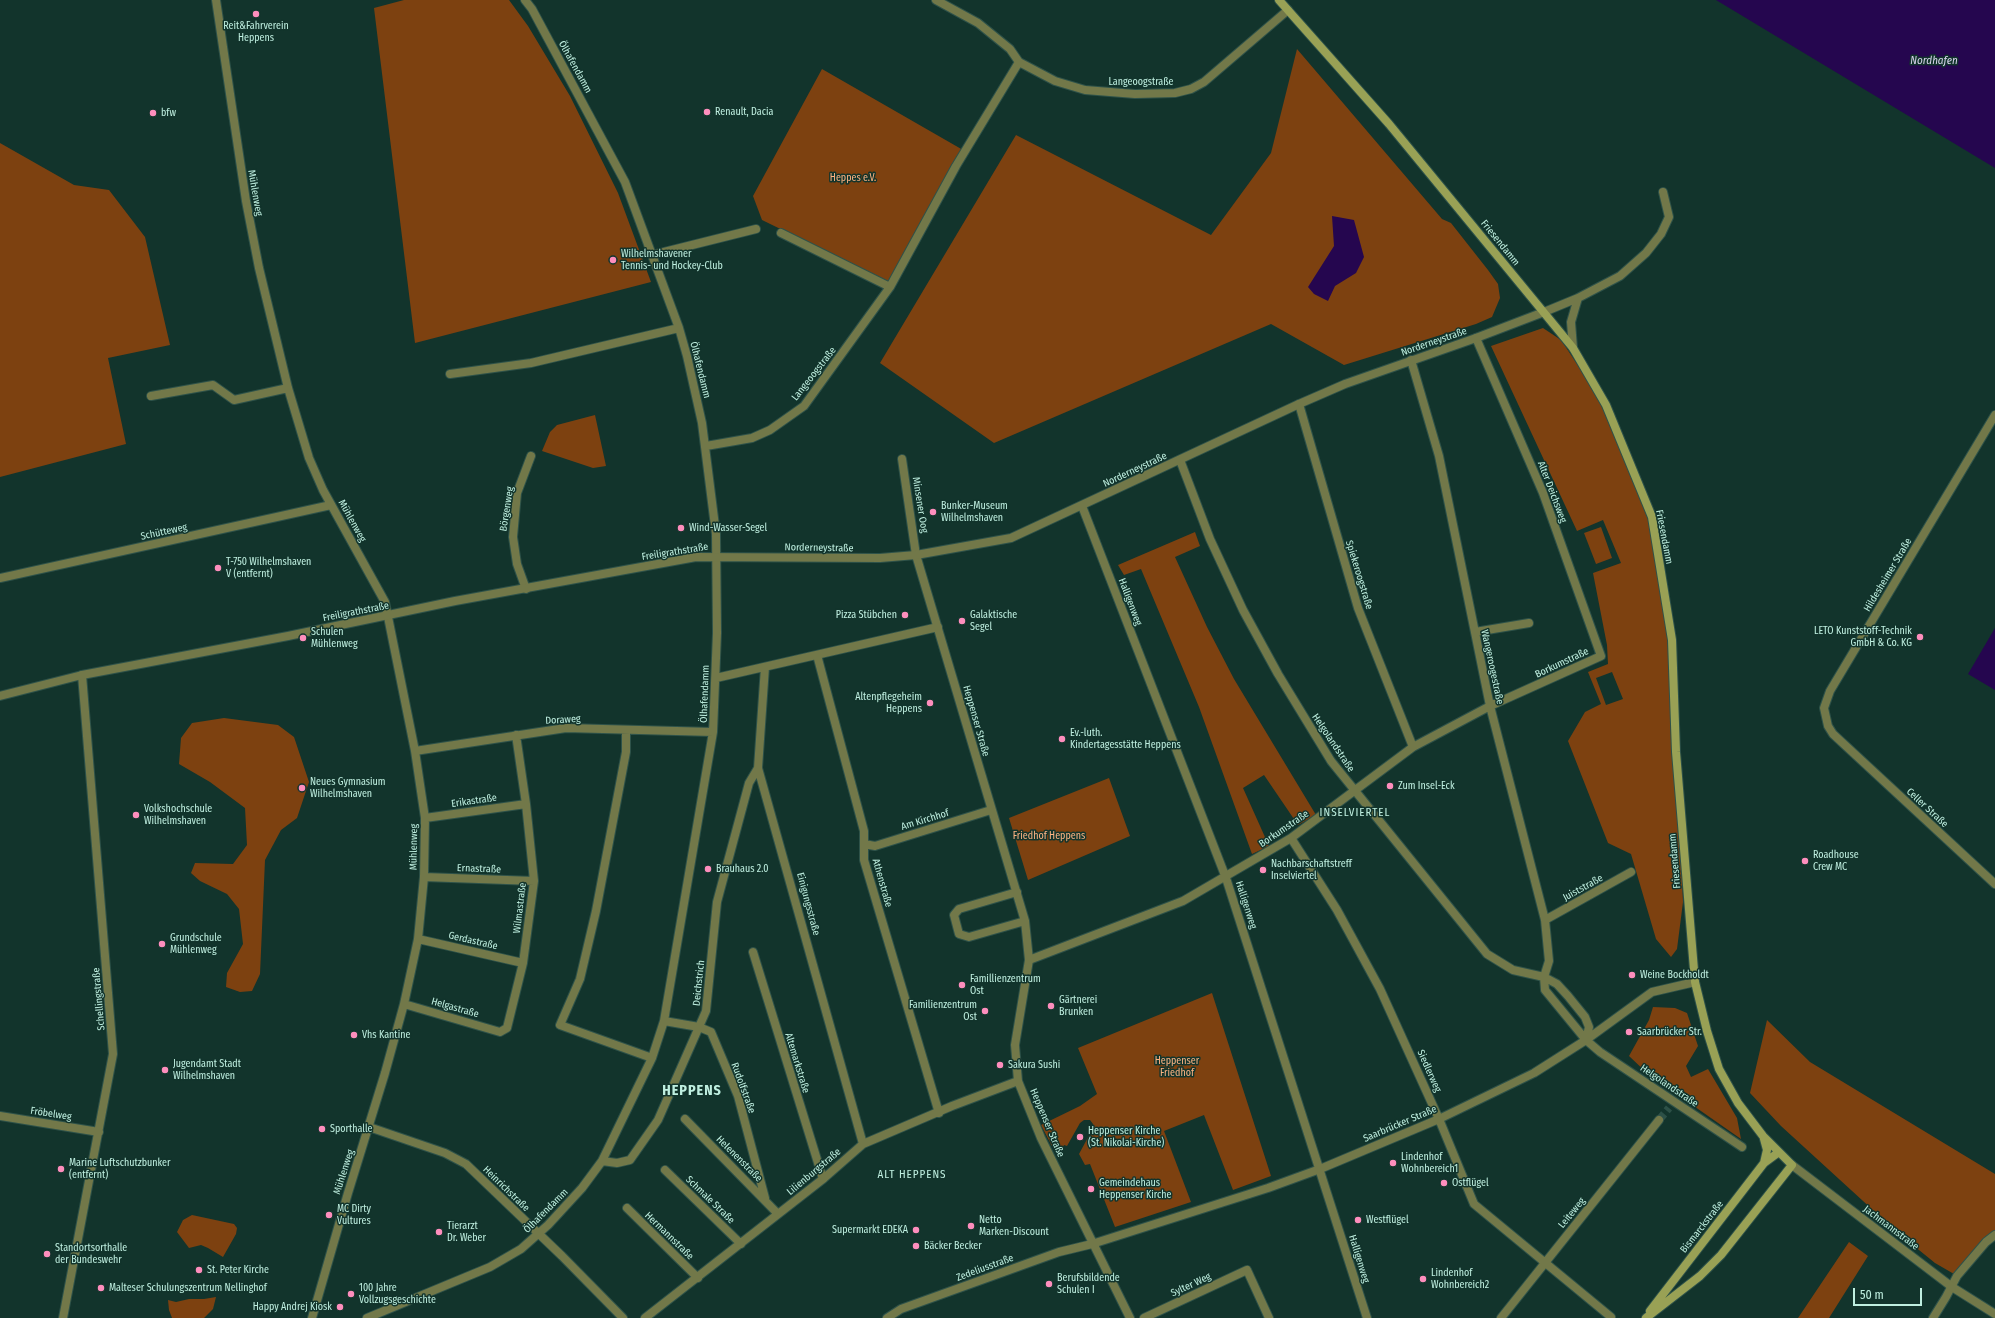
<!DOCTYPE html>
<html>
<head>
<meta charset="utf-8">
<style>
  body { margin:0 }
  #map { position:relative; width:1995px; height:1318px; overflow:hidden; background:#12342c; font-family:"Fira Sans Condensed",sans-serif }
  canvas { display:block }
  .scale { position:absolute; left:1853px; top:1288px; width:69px; height:18px; box-sizing:border-box; border:2px solid #bfefe0; border-top:0; padding-left:5px; font-size:12px; line-height:14px; white-space:nowrap; color:#bfefe0; -webkit-text-stroke:3px #12342c; paint-order:stroke }
</style>
</head>
<body>
<div id="map">
<canvas width="1995" height="1318"></canvas>
<div class="scale">50 m</div>
</div>
<script>
const c = document.querySelector('canvas').getContext('2d');
c.lineJoin = 'round';
function fill(path, color) {
  c.fillStyle = color;
  c.fill(path, 'evenodd');
}
function toPath(rows) {
  const path = new Path2D();
  for (const r of rows) {
    path.moveTo(r[0], r[1]);
    for (let i = 2; i < r.length; i += 2) path.lineTo(r[i], r[i + 1]);
  }
  return path;
}
function stroke(path, color, width, dash) {
  c.strokeStyle = color;
  c.lineWidth = width;
  c.lineCap = dash ? 'butt' : 'round';
  c.setLineDash(dash || []);
  c.stroke(path);
}
function drawText(font, color, halo, rows, align = 'center') {
  c.font = font + ' "Fira Sans Condensed",sans-serif';
  c.lineWidth = 3;
  c.setLineDash([]);
  c.textBaseline = 'middle';
  c.strokeStyle = halo;
  c.fillStyle = color;
  for (const [text, x, y, turn = 0] of rows) {
    c.save();
    c.translate(x, y);
    c.rotate((+turn || 0) * Math.PI / 180);
    c.textAlign = isNaN(turn) ? turn : align;
    if (halo) c.strokeText(text, 0, 0);
    c.fillText(text, 0, 0);
    c.restore();
  }
}
fill(toPath([
  [404,0,509,0,528,26,570,96,618,193,651,282,415,343,374,8],
  [1297,49,1442,219,1451,223,1488,270,1498,284,1500,298,1492,317,1476,324,1344,365,1271,324,994,443,880,363,1016,135,1211,235,1271,153],
  [822,69,963,150,889,282,762,220,753,196],
  [0,143,74,185,109,190,145,237,170,345,108,358,126,444,0,477],
  [1543,328,1561,340,1605,406,1650,516,1671,640,1683,902,1677,949,1671,957,1656,939,1631,854,1608,843,1568,741,1585,712,1601,704,1588,672,1608,664,1607,645,1593,573,1621,563,1603,520,1577,531,1491,346],
  [1612,672,1623,699,1606,705,1596,678],
  [595,415,606,466,593,468,542,451,550,432,557,425],
  [1601,527,1612,558,1596,564,1584,533],
  [1195,532,1200,546,1175,557,1207,627,1234,679,1316,815,1298,825,1264,775,1243,788,1269,846,1252,854,1199,707,1141,569,1124,575,1118,565],
  [224,718,278,725,294,737,309,782,297,818,281,830,265,860,260,974,252,991,240,992,226,987,227,973,243,944,239,909,227,894,200,881,191,873,195,863,233,864,247,845,245,808,210,782,179,764,181,738,192,723],
  [1109,778,1130,836,1028,880,1009,818],
  [1212,993,1271,1176,1233,1190,1204,1115,1164,1131,1191,1202,1115,1227,1090,1164,1085,1165,1079,1154,1092,1130,1093,1124,1090,1120,1084,1120,1080,1123,1067,1146,1064,1145,1061,1151,1052,1146,1041,1125,1080,1106,1097,1094,1078,1048],
  [1653,1007,1675,1008,1687,1013,1698,1046,1686,1066,1691,1077,1708,1069,1737,1118,1741,1139,1648,1074,1629,1056,1649,1020],
  [1767,1020,1810,1062,1995,1174,1995,1233,1954,1274,1935,1263,1898,1233,1781,1126,1750,1093],
  [192,1215,234,1224,237,1228,236,1234,223,1257,208,1248,201,1245,189,1248,177,1232,183,1220],
  [1849,1242,1868,1256,1829,1318,1798,1318],
  [216,1297,213,1309,204,1318,172,1318,169,1310,168,1300,176,1302,189,1299,204,1299]
]), '#7d4110');
fill(toPath([
  [1716,0,1995,0,1995,168],
  [1332,216,1354,220,1364,257,1356,273,1335,286,1328,301,1314,294,1308,287,1334,246],
  [1995,628,1995,690,1968,674]
]), '#25064f');
stroke(toPath([
  [1659,1120,1669,1108]
]), '#2c5047', 8, [8, 4]);
const minor = toPath([
  [216,0,246,201,259,268,288,388,309,458,323,490,385,602,415,751,425,818,424,877,418,939,404,1004,385,1073,348,1193,312,1318],
  [936,0,978,23,1010,49,1019,62],
  [781,233,890,287],
  [652,255,756,229],
  [1544,312,1578,298,1620,276,1646,253,1661,234,1669,217,1663,192],
  [1573,348,1571,322,1578,298],
  [1411,360,1439,456,1490,706,1545,920,1549,961,1544,977,1545,990,1586,1040,1600,1052,1742,1147],
  [450,374,531,363,679,328],
  [151,396,213,385,234,400,288,388],
  [1299,404,1358,608,1413,747],
  [1995,415,1830,691,1824,708,1828,726,1833,734,1995,884],
  [706,446,752,438,770,430,804,406,890,287,956,166,1019,62,1055,81,1085,90,1135,94,1175,93,1191,89,1204,82,1288,10],
  [902,459,916,555,1025,921,1029,960,1015,1045,1018,1081,1041,1138,1130,1318],
  [1180,460,1210,539,1243,610,1278,674,1331,761,1487,954,1513,970,1544,977,1557,984,1568,996,1585,1017,1589,1027,1586,1040],
  [1082,506,1226,878,1367,1318],
  [0,578,331,505],
  [526,589,517,564,513,537,517,493,531,456],
  [1475,632,1529,623],
  [817,655,864,831,864,860,939,1113],
  [765,667,758,768,863,1144],
  [716,678,938,627],
  [626,731,626,752,596,911,580,979,560,1025,652,1058],
  [415,751,566,728,713,732],
  [425,818,526,804],
  [1291,838,1337,910,1380,989,1439,1119,1474,1204,1611,1317],
  [864,844,875,846,991,810],
  [424,877,534,881],
  [1017,892,959,909,954,915,959,934,969,937,1025,921],
  [1545,920,1631,872],
  [418,939,523,963],
  [753,952,823,1179],
  [1029,960,1183,901,1291,838,1413,747,1490,706,1601,656,1543,493,1476,338],
  [404,1004,500,1032,507,1028,523,963,534,881,526,804,516,735],
  [664,1021,699,1027,711,1032,738,1096,765,1198],
  [0,1116,99,1132],
  [685,1119,778,1214],
  [369,1127,445,1153,466,1164,562,1256,623,1318],
  [602,1161,617,1163,630,1160,658,1120,706,1011,717,902,749,783,758,768],
  [665,1170,741,1244],
  [627,1208,698,1278],
  [63,1318,113,1054,82,675],
  [367,1318,490,1267,521,1249,548,1225,582,1188,602,1161,652,1058,664,1021,713,732,717,633,716,534,702,423,687,356,679,328,625,182,532,9,525,0],
  [645,1318,823,1179,863,1144,952,1106,1018,1081],
  [887,1318,901,1309,1059,1252,1092,1244,1268,1188,1320,1169,1439,1119,1534,1073,1586,1040,1652,992,1695,982],
  [1144,1318,1247,1270,1269,1318],
  [1501,1318,1659,1120],
  [1933,1318,1946,1297,1957,1276,1986,1242,1995,1235]
]);
const tertiary = toPath([
  [0,696,82,675,288,636,455,601,696,557,880,558,916,555,1011,538,1299,404,1345,384,1476,338,1544,312],
  [1792,1165,1952,1287,1995,1314]
]);
const secondary = toPath([
  [1279,0,1389,124,1573,348,1606,405,1652,517,1672,640,1676,752,1695,982,1707,1031,1719,1069,1738,1103,1763,1136,1792,1165,1721,1255,1700,1276,1646,1318],
  [1764,1139,1767,1150,1764,1163],
  [1650,1311,1764,1163,1779,1152]
]);
stroke(minor, '#2e5249', 10);
stroke(tertiary, '#2e5249', 10);
stroke(secondary, '#2e5249', 10);
stroke(minor, '#727849', 8);
stroke(tertiary, '#727849', 8);
stroke(secondary, '#99a155', 8);
for (const [x, y, r, color] of [
  [256,14,4,"#fe8ebd"],
  [707,112,4,"#fe8ebd"],
  [153,113,4,"#fe8ebd"],
  [613,260,4,"#fe8ebd"],
  [933,512,4,"#fe8ebd"],
  [681,528,4,"#fe8ebd"],
  [218,568,4,"#fe8ebd"],
  [905,615,4,"#fe8ebd"],
  [962,621,4,"#fe8ebd"],
  [1920,637,4,"#fe8ebd"],
  [303,638,4,"#fe8ebd"],
  [930,703,4,"#fe8ebd"],
  [1062,739,4,"#fe8ebd"],
  [1390,786,4,"#fe8ebd"],
  [302,788,4,"#fe8ebd"],
  [136,815,4,"#fe8ebd"],
  [1805,861,4,"#fe8ebd"],
  [708,869,4,"#fe8ebd"],
  [1263,870,4,"#fe8ebd"],
  [162,944,4,"#fe8ebd"],
  [1632,975,4,"#fe8ebd"],
  [962,985,4,"#fe8ebd"],
  [1051,1006,4,"#fe8ebd"],
  [985,1011,4,"#fe8ebd"],
  [1629,1032,4,"#fe8ebd"],
  [354,1035,4,"#fe8ebd"],
  [1000,1065,4,"#fe8ebd"],
  [165,1070,4,"#fe8ebd"],
  [322,1129,4,"#fe8ebd"],
  [1080,1137,4,"#fe8ebd"],
  [1393,1163,4,"#fe8ebd"],
  [61,1169,4,"#fe8ebd"],
  [1444,1183,4,"#fe8ebd"],
  [1091,1189,4,"#fe8ebd"],
  [329,1215,4,"#fe8ebd"],
  [1358,1220,4,"#fe8ebd"],
  [971,1226,4,"#fe8ebd"],
  [916,1230,4,"#fe8ebd"],
  [439,1232,4,"#fe8ebd"],
  [916,1246,4,"#fe8ebd"],
  [47,1254,4,"#fe8ebd"],
  [199,1270,4,"#fe8ebd"],
  [1423,1279,4,"#fe8ebd"],
  [1049,1284,4,"#fe8ebd"],
  [101,1288,4,"#fe8ebd"],
  [351,1294,4,"#fe8ebd"],
  [340,1307,4,"#fe8ebd"]
]) {
  const dot = new Path2D();
  dot.arc(x, y, r, 0, 2 * Math.PI);
  c.fillStyle = color;
  c.fill(dot);
  stroke(dot, '#12342c', 1.5);
}
drawText('10px', '#bfefe0', '#12342c', [
  ["Reit&Fahrverein",256,26,"center"],
  ["Heppens",256,38,"center"],
  ["Renault, Dacia",715,112],
  ["bfw",161,113],
  ["Wilhelmshavener",621,254],
  ["Tennis- und Hockey-Club",621,266],
  ["Bunker-Museum",941,506],
  ["Wilhelmshaven",941,518],
  ["Wind-Wasser-Segel",689,528],
  ["T-750 Wilhelmshaven",226,562],
  ["V (entfernt)",226,574],
  ["Pizza Stübchen",897,615,"right"],
  ["Galaktische",970,615],
  ["Segel",970,627],
  ["LETO Kunststoff-Technik",1912,631,"right"],
  ["GmbH & Co. KG",1912,643,"right"],
  ["Schulen",311,632],
  ["Mühlenweg",311,644],
  ["Altenpflegeheim",922,697,"right"],
  ["Heppens",922,709,"right"],
  ["Ev.-luth.",1070,733],
  ["Kindertagesstätte Heppens",1070,745],
  ["Neues Gymnasium",310,782],
  ["Wilhelmshaven",310,794],
  ["Zum Insel-Eck",1398,786],
  ["Volkshochschule",144,809],
  ["Wilhelmshaven",144,821],
  ["Roadhouse",1813,855],
  ["Crew MC",1813,867],
  ["Nachbarschaftstreff",1271,864],
  ["Inselviertel",1271,876],
  ["Brauhaus 2.0",716,869],
  ["Grundschule",170,938],
  ["Mühlenweg",170,950],
  ["Weine Bockholdt",1640,975],
  ["Famillienzentrum",970,979],
  ["Ost",970,991],
  ["Gärtnerei",1059,1000],
  ["Brunken",1059,1012],
  ["Familienzentrum",977,1005,"right"],
  ["Ost",977,1017,"right"],
  ["Saarbrücker Str.",1637,1032],
  ["Vhs Kantine",362,1035],
  ["Jugendamt Stadt",173,1064],
  ["Wilhelmshaven",173,1076],
  ["Sakura Sushi",1008,1065],
  ["Sporthalle",330,1129],
  ["Heppenser Kirche",1088,1131],
  ["(St. Nikolai-Kirche)",1088,1143],
  ["Lindenhof",1401,1157],
  ["Wohnbereich1",1401,1169],
  ["Marine Luftschutzbunker",69,1163],
  ["(entfernt)",69,1175],
  ["Gemeindehaus",1099,1183],
  ["Heppenser Kirche",1099,1195],
  ["Ostflügel",1452,1183],
  ["MC Dirty",337,1209],
  ["Vultures",337,1221],
  ["Netto",979,1220],
  ["Marken-Discount",979,1232],
  ["Westflügel",1366,1220],
  ["Tierarzt",447,1226],
  ["Dr. Weber",447,1238],
  ["Supermarkt EDEKA",908,1230,"right"],
  ["Bäcker Becker",924,1246],
  ["Standortsorthalle",55,1248],
  ["der Bundeswehr",55,1260],
  ["St. Peter Kirche",207,1270],
  ["Lindenhof",1431,1273],
  ["Wohnbereich2",1431,1285],
  ["Berufsbildende",1057,1278],
  ["Schulen I",1057,1290],
  ["Malteser Schulungszentrum Nellinghof",109,1288],
  ["100 Jahre",359,1288],
  ["Vollzugsgeschichte",359,1300],
  ["Happy Andrej Kiosk",332,1307,"right"]
], 'left');
drawText('10px', '#bfefe0', '#12342c', [
  ["Ölhafendamm",575,67,61],
  ["Langeoogstraße",1141,82],
  ["Mühlenweg",255,193,80],
  ["Friesendamm",1500,243,51],
  ["Norderneystraße",1434,342,-19],
  ["Ölhafendamm",700,370,76],
  ["Langeoogstraße",814,374,-52],
  ["Norderneystraße",1135,470,-25],
  ["Alter Deichsweg",1552,492,69],
  ["Minsener Oog",920,505,81],
  ["Börgenweg",507,509,-81],
  ["Mühlenweg",352,521,61],
  ["Schütteweg",164,532,-12],
  ["Friesendamm",1664,537,79],
  ["Norderneystraße",819,548,1],
  ["Freiligrathstraße",675,552,-9],
  ["Spiekeroogstraße",1359,575,73],
  ["Hildesheimer Straße",1888,575,-59],
  ["Halligenweg",1130,602,69],
  ["Freiligrathstraße",356,612,-11],
  ["Borkumstraße",1562,663,-25],
  ["Wangeroogestraße",1492,667,78],
  ["Ölhafendamm",705,694,-88],
  ["Doraweg",563,720,-3],
  ["Heppenser Straße",976,721,74],
  ["Helgolandstraße",1333,743,56],
  ["Erikastraße",474,801,-8],
  ["Celler Straße",1927,808,43],
  ["Am Kirchhof",925,820,-17],
  ["Borkumstraße",1284,829,-34],
  ["Mühlenweg",414,847,-89],
  ["Friesendamm",1675,861,-95],
  ["Ernastraße",479,869,2],
  ["Athenstraße",882,883,74],
  ["Juiststraße",1583,888,-29],
  ["Einigungsstraße",808,904,75],
  ["Halligenweg",1246,905,72],
  ["Wilmastraße",520,908,-83],
  ["Gerdastraße",473,941,13],
  ["Deichstrich",699,983,-84],
  ["Schellingstraße",99,999,-95],
  ["Helgastraße",455,1008,16],
  ["Altemarkstraße",797,1063,73],
  ["Siedlerweg",1429,1071,66],
  ["Helgolandstraße",1669,1086,34],
  ["Rudolfstraße",743,1088,70],
  ["Fröbelweg",51,1114,9],
  ["Heppenser Straße",1047,1123,67],
  ["Saarbrücker Straße",1400,1124,-23],
  ["Helenenstraße",739,1159,45],
  ["Mühlenweg",344,1172,-72],
  ["Lilienburgstraße",814,1172,-40],
  ["Heinrichstraße",506,1189,44],
  ["Schmale Straße",710,1200,44],
  ["Ölhafendamm",546,1211,-45],
  ["Leiteweg",1572,1213,-51],
  ["Bismarckstraße",1702,1227,-52],
  ["Jachmannstraße",1891,1228,37],
  ["Hermannstraße",669,1236,44],
  ["Halligenweg",1359,1259,73],
  ["Zedeliusstraße",985,1268,-20],
  ["Sylter Weg",1191,1285,-25]
]);
drawText('10px', '#feb483', '#12342c', [
  ["Heppes e.V.",853,178],
  ["Friedhof Heppens",1049,836],
  ["Heppenser",1177,1061],
  ["Friedhof",1177,1073]
]);
drawText('italic 11px', '#dad5ef', '#12342c', [
  ["Nordhafen",1934,61]
]);
c.letterSpacing = '1px';
drawText('11px', '#bfefe0', '#12342c', [
  ["INSELVIERTEL",1355,813],
  ["ALT HEPPENS",912,1175]
]);
c.letterSpacing = '0px';
c.letterSpacing = '1px';
drawText('bold 14px', '#bfefe0', '#12342c', [
  ["HEPPENS",692,1091]
]);
c.letterSpacing = '0px';
</script>
</body>
</html>
